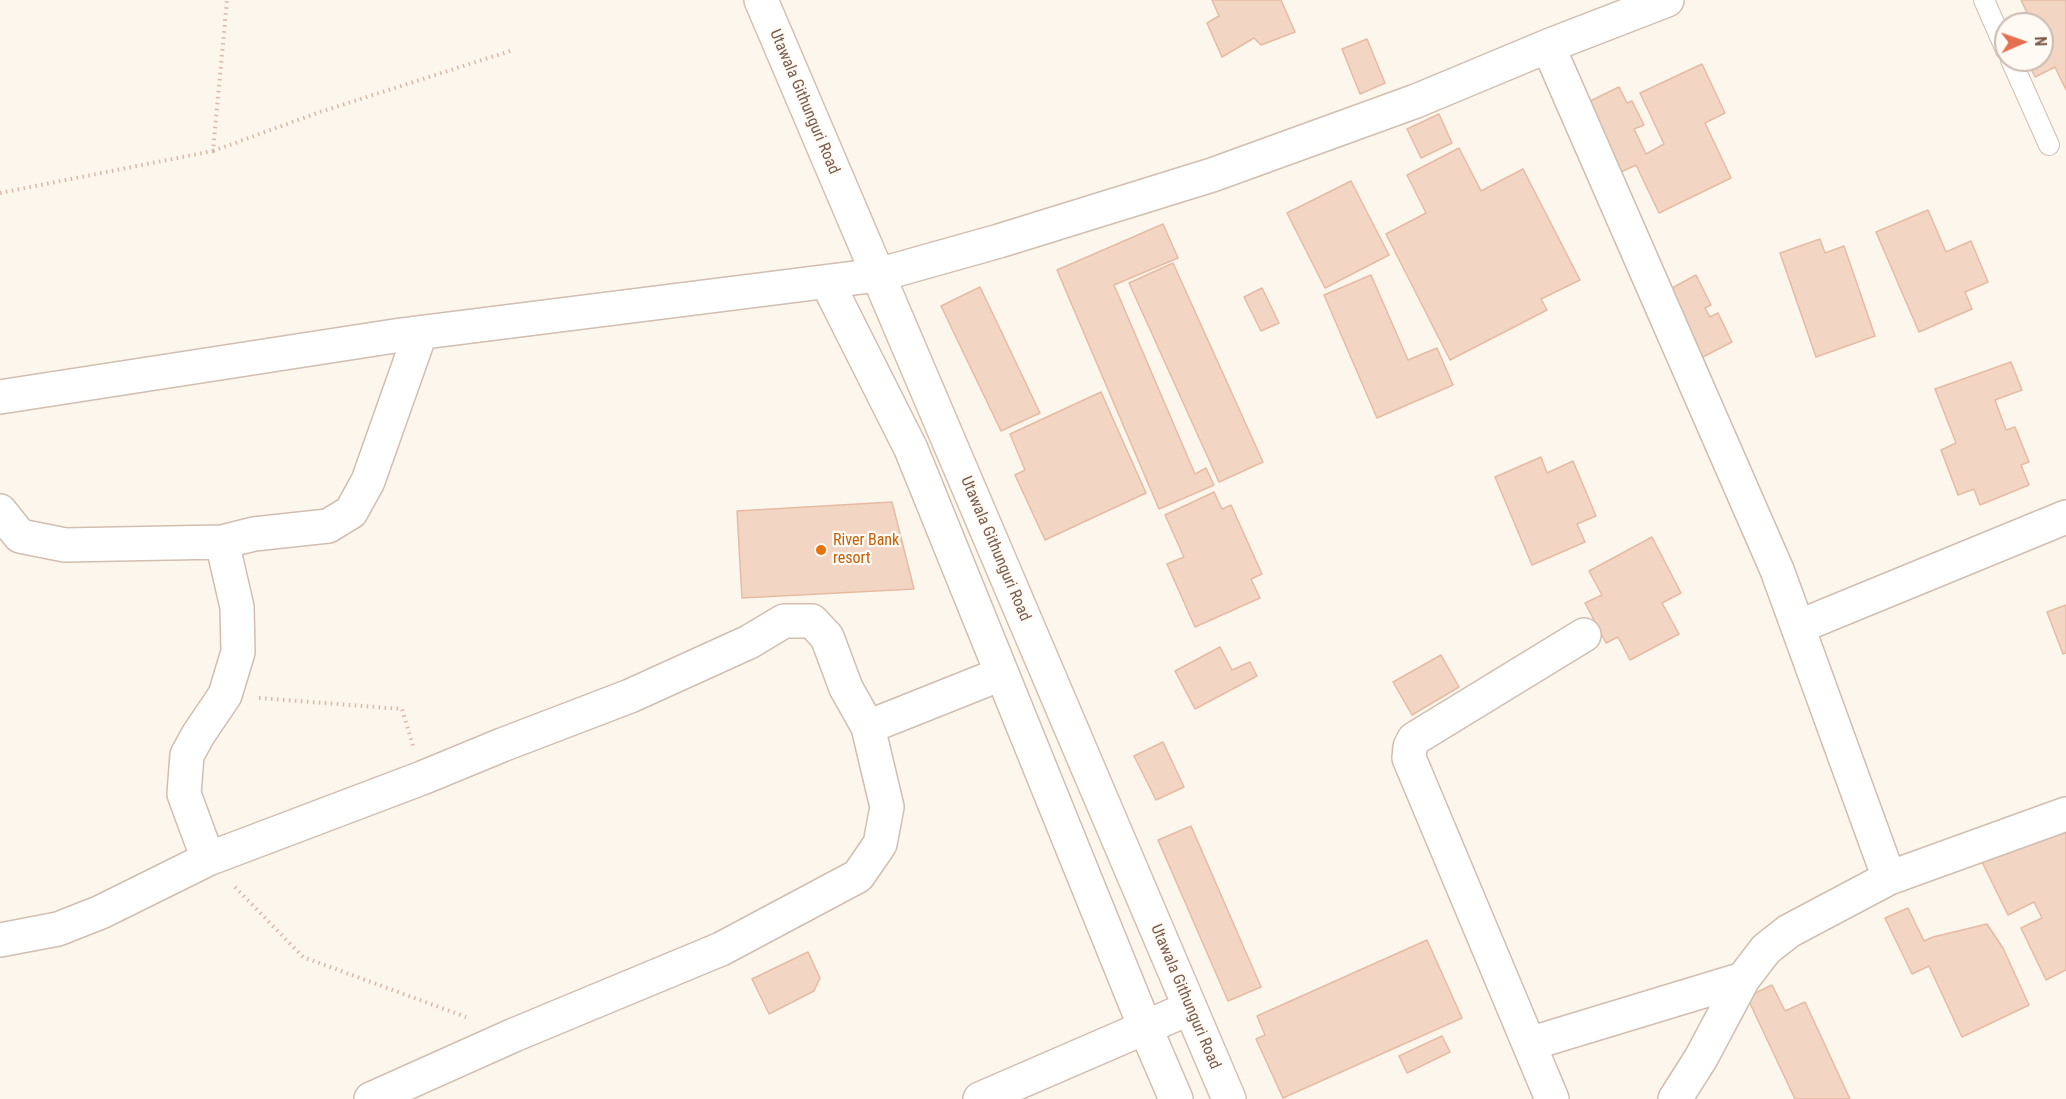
<!DOCTYPE html>
<html>
<head>
<meta charset="utf-8">
<style>
  body { margin:0 }
  #map { position:relative; width:2066px; height:1099px; overflow:hidden; background:#fdf6ec; font-family:"Roboto Condensed",sans-serif }
  canvas { display:block }
  .north { position:absolute; left:1994px; top:12px; width:60px; height:60px; box-sizing:border-box; background:#fffaf3; border:2px solid #cabbb1; border-radius:50%; rotate:88deg; font-size:16px; font-weight:700; line-height:24px; text-align:center; color:#7a5c4d }
  .north::after { content:''; display:block; margin:auto; width:21px; height:27px; background:#e76f51; clip-path:polygon(50% 0,100% 100%,50% 72%,0 100%) }
</style>
</head>
<body>
<div id="map">
<canvas width="2066" height="1099"></canvas>
<div class="north">N</div>
</div>
<script>
const c = document.querySelector('canvas').getContext('2d');
c.lineJoin = 'round';
function fill(path, color) {
  c.fillStyle = color;
  c.fill(path, 'evenodd');
}
function toPath(rows) {
  const path = new Path2D();
  for (const r of rows) {
    path.moveTo(r[0], r[1]);
    for (let i = 2; i < r.length; i += 2) path.lineTo(r[i], r[i + 1]);
  }
  return path;
}
function stroke(path, color, width, dash) {
  c.strokeStyle = color;
  c.lineWidth = width;
  c.lineCap = dash ? 'butt' : 'round';
  c.setLineDash(dash || []);
  c.stroke(path);
}
function drawText(font, color, halo, rows, align = 'center') {
  c.font = font + ' "Roboto Condensed",sans-serif';
  c.lineWidth = 4.5;
  c.setLineDash([]);
  c.textBaseline = 'middle';
  c.strokeStyle = halo;
  c.fillStyle = color;
  for (const [text, x, y, turn = 0] of rows) {
    c.save();
    c.translate(x, y);
    c.rotate((+turn || 0) * Math.PI / 180);
    c.textAlign = isNaN(turn) ? turn : align;
    if (halo) c.strokeText(text, 0, 0);
    c.fillText(text, 0, 0);
    c.restore();
  }
}
const building = toPath([
  [1212,0,1281,0,1295,32,1261,45,1254,38,1222,57,1207,23,1219,16,1212,0],
  [2021,0,2066,0,2066,90,2055,67,2035,77,2027,60,2042,60,2042,24,2014,24,2029,17,2021,0],
  [1367,39,1385,83,1360,94,1342,49,1367,39],
  [1702,64,1725,113,1705,123,1731,178,1659,213,1636,165,1621,172,1588,102,1619,87,1627,103,1632,101,1644,125,1634,129,1646,154,1664,144,1640,93,1702,64],
  [1439,114,1452,143,1421,158,1407,129,1439,114],
  [1459,148,1481,191,1523,169,1580,280,1541,299,1547,310,1450,360,1386,234,1426,213,1407,175,1459,148],
  [1351,181,1389,255,1325,288,1287,213,1351,181],
  [1928,210,1946,252,1971,241,1988,282,1965,292,1972,309,1919,332,1876,232,1928,210],
  [1163,224,1178,258,1114,285,1195,474,1206,468,1214,485,1159,509,1057,270,1163,224],
  [1820,239,1825,253,1844,246,1875,336,1816,357,1780,253,1820,239],
  [1173,263,1263,462,1219,482,1129,283,1173,263],
  [1371,275,1408,360,1437,348,1453,385,1377,418,1324,295,1371,275],
  [1696,275,1711,305,1705,308,1710,317,1718,313,1732,342,1697,360,1663,293,1696,275],
  [980,287,1040,413,1001,431,941,306,980,287],
  [1262,288,1279,323,1261,331,1244,297,1262,288],
  [2011,362,2022,390,1995,400,2006,430,2015,427,2029,462,2021,465,2029,485,1980,505,1974,489,1958,495,1941,450,1956,443,1935,389,2011,362],
  [1101,392,1146,493,1045,540,1015,475,1025,470,1010,434,1101,392],
  [1541,457,1547,473,1573,461,1596,516,1577,524,1585,542,1532,565,1495,477,1541,457],
  [1214,492,1222,509,1231,505,1262,574,1251,579,1260,598,1195,627,1167,564,1184,557,1165,515,1214,492],
  [892,502,914,589,742,598,737,511,892,502],
  [1652,537,1681,593,1662,603,1679,634,1630,660,1618,637,1606,643,1585,603,1602,595,1589,571,1652,537],
  [2066,605,2066,653,2063,654,2047,612,2066,605],
  [1220,647,1232,670,1250,662,1257,676,1195,709,1175,671,1220,647],
  [1441,655,1459,687,1412,715,1393,682,1441,655],
  [1163,742,1184,787,1156,800,1134,756,1163,742],
  [2066,821,2066,970,2046,980,2021,928,2042,918,2034,902,2008,915,1982,862,2066,821],
  [1191,826,1261,987,1228,1001,1158,840,1191,826],
  [1908,908,1924,941,1933,937,1987,924,2003,948,2029,1005,1962,1037,1929,966,1912,974,1885,918,1908,908],
  [1427,940,1462,1018,1283,1098,1256,1039,1265,1035,1257,1016,1427,940],
  [808,952,820,978,814,991,769,1014,752,979,808,952],
  [1772,985,1785,1011,1805,1002,1850,1099,1795,1099,1747,997,1772,985],
  [1442,1036,1450,1052,1407,1073,1399,1056,1442,1036]
]);
fill(building, '#f3d5c3');
stroke(building, '#e6bba3', 1.5);
const lane = toPath([
  [1984,0,2006,50],
  [2011,60,2049,145]
]);
const street = toPath([
  [1548,46,1777,570,1889,878],
  [827,282,911,449,1145,1027,1176,1099],
  [0,397,401,335,878,275,999,241,1212,175,1416,101,1548,46,1667,0],
  [0,511,20,536,65,545,222,542,237,607,238,652,225,695,198,735,187,755,184,794,208,859],
  [222,542,254,534,328,526,351,512,368,481,420,334],
  [1798,627,2066,517],
  [0,940,58,929,101,912,208,859,422,778,502,745,630,696,749,642,784,621,812,621,827,637,846,688,868,727],
  [1529,1044,1743,979],
  [371,1099,514,1035,721,949,858,876,880,844,887,807,868,727,1001,674],
  [980,1099,1190,1008],
  [1552,1099,1409,758,1410,747,1414,739,1584,635],
  [1675,1099,1701,1058,1743,979,1766,949,1789,931,1889,878,2066,814]
]);
const secondary = toPath([
  [761,0,1229,1099]
]);
stroke(lane, '#d1beb0', 22);
stroke(street, '#d1beb0', 36);
stroke(secondary, '#d6c0b0', 36);
stroke(toPath([
  [213,151,320,112,510,51],
  [0,193,213,151,227,0],
  [259,698,402,709,413,746],
  [235,887,303,957,466,1017]
]), '#d9b8a5', 4, [1.5, 4.5]);
stroke(lane, '#fff', 20);
stroke(street, '#fff', 33);
stroke(secondary, '#fff', 33);
for (const [x, y, r, color] of [
  [821,550,6,"#e8710a"]
]) {
  const dot = new Path2D();
  dot.arc(x, y, r, 0, 2 * Math.PI);
  c.fillStyle = color;
  c.fill(dot);
  stroke(dot, '#fffaf3', 2);
}
drawText('16px', '#7a5c4d', '#fffaf3', [
  ["Utawala Githunguri Road",804,102,67],
  ["Utawala Githunguri Road",995,549,67],
  ["Utawala Githunguri Road",1185,997,67]
]);
drawText('16px', '#c56008', '#fffaf3', [
  ["River Bank",833,541],
  ["resort",833,559]
], 'left');
</script>
</body>
</html>
